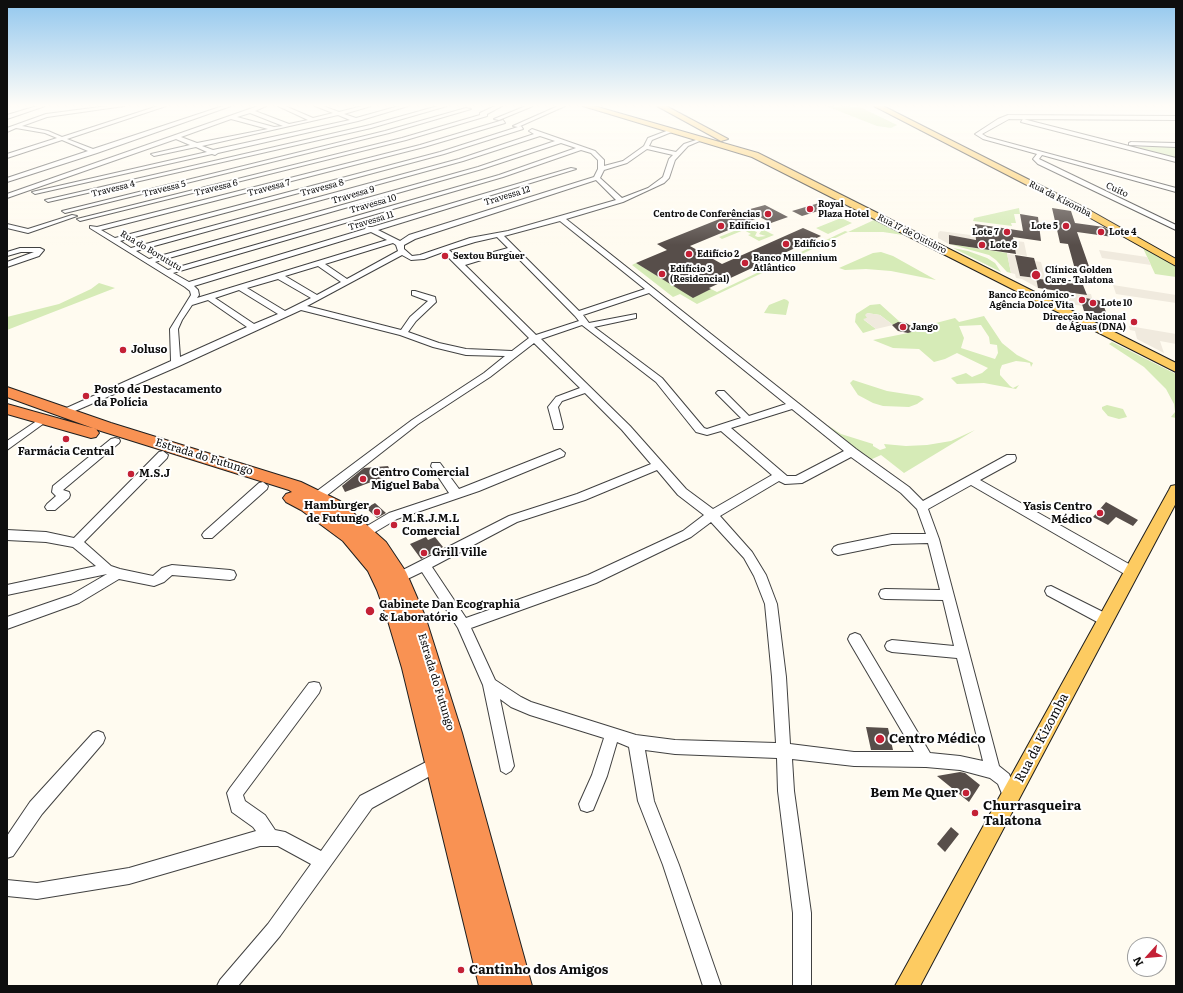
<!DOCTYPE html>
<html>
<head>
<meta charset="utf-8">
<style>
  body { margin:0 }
  #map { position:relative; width:1183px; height:993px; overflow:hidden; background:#fffbf0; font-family:Literata,serif }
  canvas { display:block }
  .frame { position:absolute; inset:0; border:8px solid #0e0e0e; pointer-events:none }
  .north { position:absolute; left:1127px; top:937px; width:40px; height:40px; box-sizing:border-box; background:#fff; border:1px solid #9f9f9f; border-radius:50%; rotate:243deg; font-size:11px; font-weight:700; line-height:16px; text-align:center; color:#0e0e0e }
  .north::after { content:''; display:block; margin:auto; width:14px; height:18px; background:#c42136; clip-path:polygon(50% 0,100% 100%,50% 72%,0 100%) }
</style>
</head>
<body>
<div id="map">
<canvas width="1183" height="993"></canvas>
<div class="frame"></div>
<div class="north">N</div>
</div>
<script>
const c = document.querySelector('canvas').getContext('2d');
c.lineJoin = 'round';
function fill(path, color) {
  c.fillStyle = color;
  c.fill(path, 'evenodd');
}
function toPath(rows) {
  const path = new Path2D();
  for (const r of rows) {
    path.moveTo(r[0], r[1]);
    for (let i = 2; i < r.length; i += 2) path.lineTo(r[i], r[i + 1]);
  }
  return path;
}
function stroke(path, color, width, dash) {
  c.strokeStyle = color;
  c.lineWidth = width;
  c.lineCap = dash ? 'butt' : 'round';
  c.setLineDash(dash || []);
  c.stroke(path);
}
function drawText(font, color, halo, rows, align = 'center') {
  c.font = font + ' Literata,serif';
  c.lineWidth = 4;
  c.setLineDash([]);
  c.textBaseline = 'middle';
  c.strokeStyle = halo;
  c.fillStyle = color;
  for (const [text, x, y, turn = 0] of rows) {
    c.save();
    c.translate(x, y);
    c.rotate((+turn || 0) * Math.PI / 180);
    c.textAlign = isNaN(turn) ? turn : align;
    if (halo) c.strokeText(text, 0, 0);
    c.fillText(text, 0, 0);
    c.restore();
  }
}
fill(toPath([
  [826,106,860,107,897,125,891,128,877,126],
  [1137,147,1176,147,1176,158,1138,148],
  [1019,208,1020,214,1014,214,1016,223,1011,223,1012,226,973,221,974,218],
  [841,218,852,223,828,234,816,228],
  [874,220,903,235,883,232,848,232,697,304,680,294,673,297,632,265,636,263,693,297,711,289,717,292,845,231,848,232],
  [748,222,774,235,759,241,748,235,751,234,744,230,722,239,719,237,744,227,757,232,755,236,758,237,766,236,759,234,762,230,753,229,743,224],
  [949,244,1007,253,1011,273,1007,272,996,260,989,255],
  [953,248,968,251,987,258,995,263,1001,272],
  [1143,248,1150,249,1176,267,1176,277,1155,274],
  [881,252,893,256,936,280,891,271,866,269,845,270,839,268,873,253],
  [99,283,115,288,7,330,7,317,59,304,91,289],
  [784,299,787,300,789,302,786,315,764,313,769,305],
  [880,304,900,322,893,325,880,315,867,313,867,318,864,320,876,329,863,333,855,322,856,314,870,305],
  [984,316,1002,343,1017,355,1033,363,1031,367,1030,363,1025,362,1016,361,1002,365,1000,370,1000,375,1010,386,1013,388,1019,385,1016,389,984,383,957,384,951,378,966,373,972,377,982,373,988,368,957,353,945,359,934,362,919,349,893,348,873,340,908,333,913,329,955,318,959,322],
  [981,325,989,337,990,344,997,345,998,353,995,359,961,348,964,338,959,326],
  [1112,342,1176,374,1176,418,1171,417,1175,412,1174,404,1166,389,1144,367,1109,344],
  [853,380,887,391,919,396,924,399,917,404,909,407,883,406,873,403,858,395,850,383],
  [1107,405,1123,409,1127,417,1119,419,1108,416,1102,409,1102,407],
  [826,424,841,434,873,444,873,446,880,450,886,448,884,444,906,446,927,445,951,441,975,430,904,473,881,455,870,460]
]), '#d6ebb7');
fill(toPath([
  [940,231,1024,242,1027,256,1016,254,1014,245,949,236,949,244,938,238,938,233],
  [1099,250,1147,257,1151,265,1102,258],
  [1007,254,1015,255,1020,276,1036,278,1038,288,1022,279,1016,278,1015,274,1011,273],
  [1035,261,1041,262,1045,277,1078,281,1083,285,1040,279],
  [1113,285,1176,295,1176,303,1116,294],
  [1066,292,1091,294,1092,298,1102,301,1080,297,1083,306,1070,304],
  [867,313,880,315,893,325,876,329,863,319,867,318,865,315],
  [1129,326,1176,334,1176,344,1160,341,1164,353,1137,339,1135,331,1130,330]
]), '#f0eade');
fill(toPath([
  [819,203,828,208,802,216,792,211],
  [765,205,788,217,771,223,760,217,690,246,722,264,803,228,821,236,709,288,711,289,693,298,636,263,667,250,657,244,732,214],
  [1052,208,1071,211,1075,223,1104,227,1110,231,1113,237,1077,232,1092,275,1076,273,1068,244,1060,243],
  [1020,214,1038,217,1041,241,1013,237,1016,254,949,244,949,235,976,240,975,224,1023,231],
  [1015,255,1034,258,1040,279,1083,285,1087,295,1038,288,1036,278,1020,276],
  [1080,297,1102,301,1107,315,1084,311],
  [898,322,906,323,918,330,908,333,898,331,892,325],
  [388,466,392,474,345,492,342,486,364,468],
  [1106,502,1138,520,1133,526,1116,517,1108,525,1093,517],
  [375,503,386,513,377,518,366,508],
  [426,537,428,540,435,537,443,547,421,559,410,544],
  [866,727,888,728,893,750,871,750],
  [960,772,965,773,980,785,969,802,937,776],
  [951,827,959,834,945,852,937,844]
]), '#574e4a');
const minor = toPath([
  [37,106,45,106,7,119,7,115,37,106],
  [108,106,124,106,47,117,22,126,48,131,62,137,158,106,166,106,67,139,93,149,223,106,231,106,97,153,7,182,7,178,88,151,62,140,7,158,7,154,57,138,45,133,16,128,7,132,7,128,46,114,108,106],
  [258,106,266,106,255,111,289,124,308,120,278,106,285,106,313,118,333,113,315,106,323,106,339,112,362,106,371,106,344,114,356,118,399,106,408,106,358,121,218,153,215,155,212,154,35,194,32,192,207,152,196,147,154,156,151,154,190,145,176,139,7,198,7,194,258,106],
  [250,113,283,126,274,127,237,117,250,113],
  [338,115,350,120,213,150,202,146,338,115],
  [231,119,268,129,197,143,181,137,231,119],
  [438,106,447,106,371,128,48,202,45,200,370,125,438,106],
  [495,106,502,106,487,114,487,116,406,140,80,221,77,219,402,138,480,115,480,113,495,106],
  [526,106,533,106,499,120,494,119,526,106],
  [558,106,565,106,518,127,513,126,558,106],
  [466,108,471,109,389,133,65,213,62,211,385,131,466,108],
  [1008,115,1176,116,1176,120,1009,119,982,134,987,137,1176,188,1176,192,1042,155,1039,159,1176,225,1176,230,1038,164,1033,159,1037,154,983,139,975,134,998,119,1008,115],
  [1023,119,1176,158,1176,162,1021,122,1023,119],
  [503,120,505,123,424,147,101,230,115,238,440,152,521,126,523,129,444,154,120,241,131,248,459,159,534,134,529,131,532,129,595,151,604,160,604,166,623,161,644,146,648,138,669,130,674,131,652,140,649,146,676,152,684,144,702,138,702,140,688,146,675,160,669,178,664,183,623,202,566,219,856,449,909,487,923,501,1007,455,1015,455,1016,458,1015,461,980,480,1136,568,1138,572,1136,576,1132,577,1128,576,971,485,928,509,939,539,999,766,1009,774,1018,796,1015,801,1010,804,1005,801,998,784,990,778,960,770,926,767,854,766,792,759,794,791,811,913,811,986,793,986,793,913,778,791,777,758,675,754,645,750,654,801,679,865,721,986,703,986,663,865,638,801,629,747,617,742,607,776,593,810,587,812,581,810,579,804,592,775,604,738,530,715,511,707,500,699,514,766,511,771,506,774,501,771,483,685,458,628,422,572,399,583,395,582,393,578,395,574,509,516,577,494,651,464,622,430,585,393,562,401,558,407,563,427,562,429,554,429,548,407,556,397,580,388,534,343,490,377,418,424,321,500,317,501,313,500,311,497,313,494,412,420,484,373,505,356,466,355,433,347,400,335,301,310,179,366,68,414,62,414,60,412,62,410,171,361,170,329,191,295,190,291,185,287,90,228,90,226,97,227,420,145,503,120],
  [540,136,555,141,478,167,149,259,136,251,463,161,540,136],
  [561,143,576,148,499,175,168,270,155,262,482,169,561,143],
  [647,149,673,155,669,159,663,177,648,188,622,198,600,178,604,170,627,163,647,149],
  [581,150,591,153,598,160,598,169,594,177,409,235,400,241,378,230,576,169,571,168,372,227,366,227,365,229,189,282,173,273,503,177,581,150],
  [596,180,616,200,508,231,470,238,420,255,412,256,404,249,404,245,415,239,596,180],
  [560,221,645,289,579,311,504,236,560,221],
  [371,232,387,240,197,298,199,295,198,290,194,286,371,232],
  [497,237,508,248,461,261,449,250,475,242,497,237],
  [393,243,396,245,398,251,347,279,325,264,393,243],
  [511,251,575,316,579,321,536,335,465,265,511,251],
  [443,252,529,338,512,351,466,349,439,343,408,332,416,321,436,302,435,297,415,291,412,291,412,295,428,301,410,317,401,330,307,306,402,255,411,260,424,259,443,252],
  [318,266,341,282,317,295,285,276,318,266],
  [278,279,311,298,285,311,247,288,278,279],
  [239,290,278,314,254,324,215,298,239,290],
  [649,293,786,404,749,416,724,391,718,391,716,393,741,418,707,429,704,428,662,378,594,327,636,318,636,314,589,323,583,315,649,293],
  [208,300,247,327,180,357,178,329,182,320,192,305,208,300],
  [582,325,656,382,696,432,707,435,721,431,772,475,713,509,686,489,630,426,541,339,582,325],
  [792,409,844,451,796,476,787,476,731,428,792,409],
  [851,457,901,493,917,509,926,534,892,534,838,545,834,547,832,550,834,553,838,555,892,544,928,543,940,590,885,589,881,590,879,594,881,598,885,599,943,600,954,646,892,640,887,642,885,646,887,650,892,652,957,658,983,761,960,756,930,753,860,635,855,633,850,635,848,639,850,643,914,752,854,752,790,744,786,677,777,604,766,575,752,552,720,516,779,481,785,484,802,483,851,457],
  [657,470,678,495,704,515,683,531,588,575,466,618,432,567,517,522,585,500,657,470],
  [711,522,744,558,754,576,765,604,772,677,776,743,675,740,636,735,531,702,521,697,495,680,471,628,596,583,691,537,711,522],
  [1131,142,1176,143,1176,147,1129,145,1129,143,1131,142],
  [72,215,77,216,28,233,7,228,7,224,28,229,72,215],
  [20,248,40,248,44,250,39,256,7,267,7,262,34,252,21,252,7,256,7,252,20,248],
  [44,416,49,419,47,421,7,450,7,441,44,416],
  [115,438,119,439,120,441,119,443,63,490,69,492,70,495,69,498,55,510,47,510,45,507,47,504,56,496,52,492,53,486,111,439,115,438],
  [560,449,565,453,564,456,479,491,397,519,370,535,366,536,362,535,360,532,362,529,389,513,449,493,431,466,432,463,440,463,459,489,560,449],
  [163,451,168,455,167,458,84,542,111,566,120,569,153,576,162,568,172,565,230,570,234,571,236,575,234,579,230,580,172,575,164,582,154,586,119,579,79,603,7,629,7,617,71,595,107,574,7,595,7,585,96,566,73,547,46,542,7,540,7,530,46,532,74,538,159,452,163,451],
  [263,482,268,486,267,489,212,538,204,538,202,535,204,532,259,483,263,482],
  [1051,586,1111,616,1112,620,1111,624,1106,626,1101,624,1047,595,1045,591,1047,587,1051,586],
  [314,682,319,683,321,688,319,693,243,795,245,801,265,815,275,830,285,832,321,851,360,796,436,757,441,760,444,765,441,770,372,808,280,936,238,986,217,986,220,980,268,924,311,864,278,846,260,846,129,884,37,899,7,896,7,880,37,883,129,868,256,831,253,827,232,812,227,793,230,788,309,683,314,682],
  [98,731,103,733,105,738,103,743,42,814,13,856,7,858,7,836,30,802,93,733,98,731]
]);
const major = toPath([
  [583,106,594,106,758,153,1176,363,1176,372,752,157,583,106],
  [657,106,666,106,728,139,721,141,657,106],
  [874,106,883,106,1091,211,1176,259,1176,266,1085,215,874,106],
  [1176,485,1176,503,920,986,895,986,1169,490,1171,486,1176,485]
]);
const highway = toPath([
  [7,387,111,423,301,482,340,501,386,542,406,572,425,616,462,733,532,986,479,986,402,668,388,621,377,590,368,571,343,541,301,510,286,502,283,498,286,494,292,492,289,490,101,431,7,397,7,387],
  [7,404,96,429,99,433,96,437,91,438,7,414,7,404]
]);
stroke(minor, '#414141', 2);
stroke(major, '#1f1f1f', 2);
stroke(highway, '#1f1f1f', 2);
fill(minor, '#fff');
fill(major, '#fdcb61');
fill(highway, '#f99253');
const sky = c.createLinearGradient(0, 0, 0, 245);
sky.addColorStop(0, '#92c7ee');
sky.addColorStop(0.43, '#fffdf8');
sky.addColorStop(1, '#fffdf800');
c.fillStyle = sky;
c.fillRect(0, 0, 1183, 245);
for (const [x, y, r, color] of [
  [810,209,4,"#c42136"],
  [768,214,4,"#c42136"],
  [721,226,4,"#c42136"],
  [1066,226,4,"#c42136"],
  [1007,232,4,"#c42136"],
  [1101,232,4,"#c42136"],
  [786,244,4,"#c42136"],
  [982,245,4,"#c42136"],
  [689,254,4,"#c42136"],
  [445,256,4,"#c42136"],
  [745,263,4,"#c42136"],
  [662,274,4,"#c42136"],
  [1036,275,5,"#c42136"],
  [1082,300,4,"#c42136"],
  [1093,303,4,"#c42136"],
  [1134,322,4,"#c42136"],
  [903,327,4,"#c42136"],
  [123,350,4,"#c42136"],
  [86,396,4,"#c42136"],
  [66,439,4,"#c42136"],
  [131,474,4,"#c42136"],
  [363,479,4,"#c42136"],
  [377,512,4,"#c42136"],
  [1100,513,4,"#c42136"],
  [394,525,4,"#c42136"],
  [424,553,4,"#c42136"],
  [370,611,5,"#c42136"],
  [880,739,5,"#c42136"],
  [966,793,4,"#c42136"],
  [975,813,4,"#c42136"],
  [461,970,4,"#c42136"]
]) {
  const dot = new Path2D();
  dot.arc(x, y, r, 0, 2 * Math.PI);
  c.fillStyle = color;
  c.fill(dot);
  stroke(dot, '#fff', 1.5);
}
drawText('9px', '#0e0e0e', '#fff', [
  ["Travessa 6",216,188,-14],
  ["Travessa 7",269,188,-15],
  ["Travessa 8",322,188,-15],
  ["Travessa 4",113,189,-14],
  ["Travessa 5",164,189,-14],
  ["Cuito",1117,190,25],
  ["Travessa 9",353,195,-16],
  ["Travessa 12",507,196,-17],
  ["Rua da Kizomba",1060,199,27],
  ["Travessa 10",373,204,-16],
  ["Travessa 11",371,221,-17],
  ["Rua 17 de Outubro",912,234,27],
  ["Rua do Borututu",151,251,31]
]);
drawText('bold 9px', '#0e0e0e', '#fff', [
  ["Royal",818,204],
  ["Plaza Hotel",818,214],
  ["Centro de Conferências",760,214,"right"],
  ["Edifício 1",729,226],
  ["Lote 5",1058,226,"right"],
  ["Lote 7",999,232,"right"],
  ["Lote 4",1109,232],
  ["Edifício 5",794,244],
  ["Lote 8",990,245],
  ["Edifício 2",697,254],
  ["Sextou Burguer",453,256],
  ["Banco Millennium",753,258],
  ["Atlântico",753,268],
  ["Edifício 3",670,269],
  ["(Residencial)",670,279],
  ["Clínica Golden",1045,270],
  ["Care - Talatona",1045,280],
  ["Banco Económico -",1074,295,"right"],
  ["Agência Dolce Vita",1074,305,"right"],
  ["Lote 10",1101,303],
  ["Direcção Nacional",1126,317,"right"],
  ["de Águas (DNA)",1126,327,"right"],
  ["Jango",911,327]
], 'left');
drawText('bold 11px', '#0e0e0e', '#fff', [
  ["Joluso",131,350],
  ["Posto de Destacamento",94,390],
  ["da Polícia",94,403],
  ["Farmácia Central",66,452,"center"],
  ["Centro Comercial",371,473],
  ["Miguel Baba",371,486],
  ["M.S.J",139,474],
  ["Hamburger",369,506,"right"],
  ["de Futungo",369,519,"right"],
  ["Yasis Centro",1092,507,"right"],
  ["Médico",1092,520,"right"],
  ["M.R.J.M.L",402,519],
  ["Comercial",402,532],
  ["Grill Ville",432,553],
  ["Gabinete Dan Ecographia",379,605],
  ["& Laboratório",379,618]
], 'left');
drawText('11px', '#0e0e0e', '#fff', [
  ["Estrada do Futungo",204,457,17],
  ["Estrada do Futungo",436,682,73]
]);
drawText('13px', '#0e0e0e', '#fff', [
  ["Rua da Kizomba",1042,738,-62]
]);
drawText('bold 13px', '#0e0e0e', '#fff', [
  ["Centro Médico",889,739],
  ["Bem Me Quer",958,793,"right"],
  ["Churrasqueira",983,806],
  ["Talatona",983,821],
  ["Cantinho dos Amigos",469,970]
], 'left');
</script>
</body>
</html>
